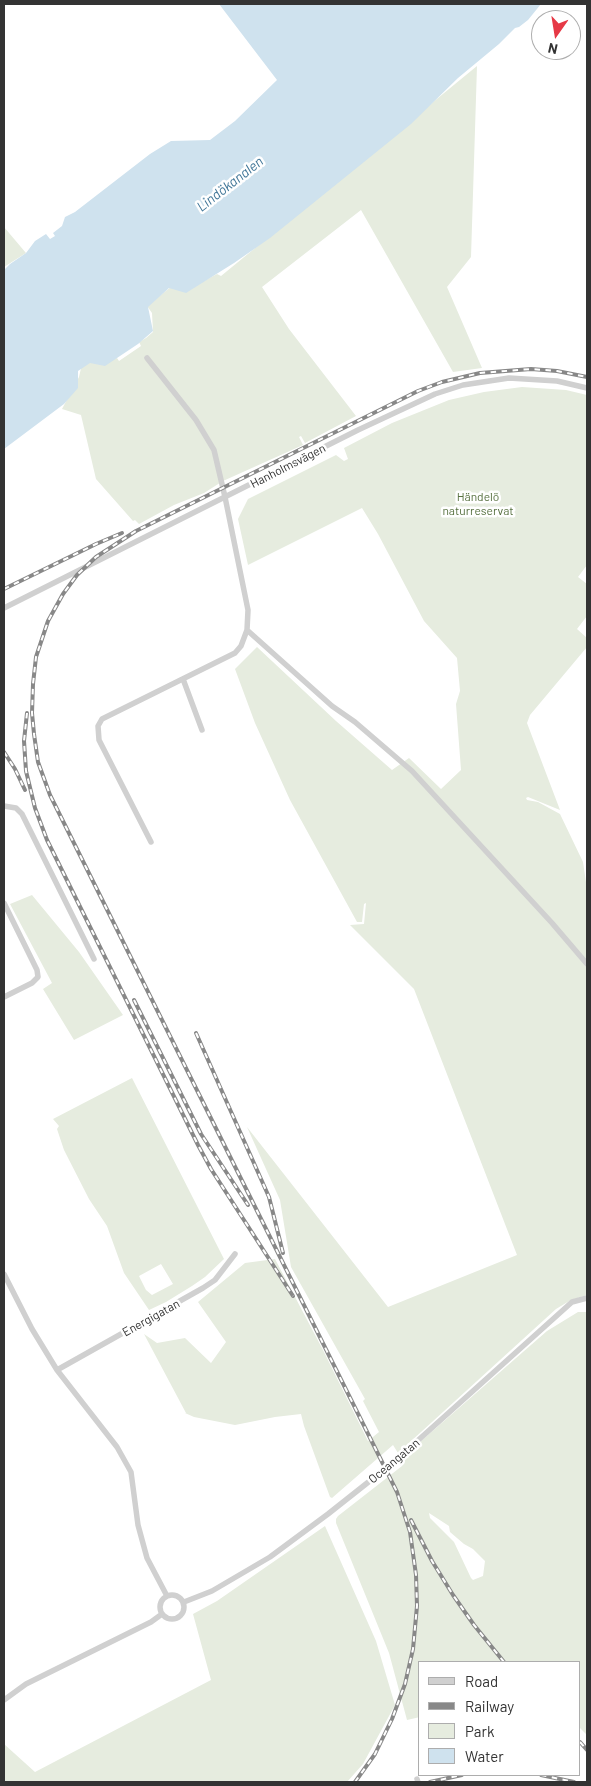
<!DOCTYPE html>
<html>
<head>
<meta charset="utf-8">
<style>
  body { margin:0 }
  #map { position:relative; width:591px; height:1786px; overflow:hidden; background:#fff; font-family:Barlow,sans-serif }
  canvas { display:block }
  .frame { position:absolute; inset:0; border:5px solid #333; pointer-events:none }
  .legend { position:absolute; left:418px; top:1661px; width:162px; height:115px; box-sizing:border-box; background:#fff; border:1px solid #adadad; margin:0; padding:6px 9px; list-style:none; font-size:15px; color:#333 }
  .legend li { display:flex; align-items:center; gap:10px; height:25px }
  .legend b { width:25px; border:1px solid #adadad }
  .north { position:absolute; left:531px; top:10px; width:50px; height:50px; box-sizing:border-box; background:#fff; border:1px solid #adadad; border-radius:50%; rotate:193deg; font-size:14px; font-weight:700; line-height:20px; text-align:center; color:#333 }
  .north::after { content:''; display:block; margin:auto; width:18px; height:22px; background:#e63946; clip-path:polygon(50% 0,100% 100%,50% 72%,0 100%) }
</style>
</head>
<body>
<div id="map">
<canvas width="591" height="1786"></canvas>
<div class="frame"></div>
<ul class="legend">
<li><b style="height:6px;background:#d0d0d0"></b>Road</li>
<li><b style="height:6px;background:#888"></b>Railway</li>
<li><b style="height:14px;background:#e6ecdf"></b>Park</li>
<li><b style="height:14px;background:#cfe2ee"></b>Water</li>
</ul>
<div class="north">N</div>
</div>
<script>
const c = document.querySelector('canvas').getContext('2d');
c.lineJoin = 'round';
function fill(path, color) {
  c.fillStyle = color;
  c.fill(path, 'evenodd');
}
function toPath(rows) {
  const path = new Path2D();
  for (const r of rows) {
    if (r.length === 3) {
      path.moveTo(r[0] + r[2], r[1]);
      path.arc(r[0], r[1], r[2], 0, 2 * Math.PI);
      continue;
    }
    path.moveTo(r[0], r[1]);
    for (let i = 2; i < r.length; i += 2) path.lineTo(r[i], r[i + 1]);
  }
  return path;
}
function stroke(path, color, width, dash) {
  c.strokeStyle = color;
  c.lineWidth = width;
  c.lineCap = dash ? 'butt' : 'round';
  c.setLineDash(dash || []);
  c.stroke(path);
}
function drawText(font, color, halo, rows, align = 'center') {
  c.font = font + ' Barlow,sans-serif';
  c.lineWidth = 5;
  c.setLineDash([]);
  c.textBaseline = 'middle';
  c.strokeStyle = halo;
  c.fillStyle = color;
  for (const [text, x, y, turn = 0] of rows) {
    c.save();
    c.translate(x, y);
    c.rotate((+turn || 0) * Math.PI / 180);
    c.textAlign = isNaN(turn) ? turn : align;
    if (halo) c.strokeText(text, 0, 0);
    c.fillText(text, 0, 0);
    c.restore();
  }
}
fill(toPath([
  [477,66,471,257,447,287,482,368,453,372,361,210,262,287,289,329,356,416,305,443,301,436,299,437,303,445,223,481,204,493,174,505,139,524,135,520,133,521,96,479,81,415,62,409,79,377,82,364,117,358,119,361,141,346,139,342,146,338,153,332,152,313,147,306,172,286,187,290,217,274,221,276],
  [4,227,26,253,4,267],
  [522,387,566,390,587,395,587,565,578,577,587,584,587,616,577,629,587,638,587,647,530,715,527,723,560,810,528,797,526,798,527,800,538,802,560,814,583,862,587,889,587,1295,571,1300,556,1309,398,1453,393,1445,332,1498,330,1497,304,1426,301,1414,275,1417,235,1425,194,1417,185,1413,186,1413,144,1334,157,1343,185,1338,211,1363,226,1342,198,1302,245,1263,275,1259,323,1350,368,1441,379,1432,363,1401,365,1399,291,1267,280,1200,247,1127,388,1307,517,1255,414,989,350,925,364,924,366,903,364,904,362,922,357,922,290,800,255,723,235,669,257,647,336,721,392,770,409,758,441,789,461,770,456,704,460,691,457,658,424,621,378,534,362,508,248,565,238,519,248,499,336,455,344,461,348,459,344,448,392,423,449,400,484,392],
  [32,895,79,952,123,1015,74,1040,43,989,52,983,10,904],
  [132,1078,224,1259,205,1277,192,1286,166,1302,149,1310,124,1273,107,1226,89,1199,64,1150,57,1129,59,1126,53,1119],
  [161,1264,173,1284,152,1295,146,1290,139,1276],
  [578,1312,587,1312,587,1735,580,1728,580,1662,420,1662,420,1717,407,1720,389,1653,336,1523,336,1519,338,1516,402,1466,396,1463,547,1331],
  [429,1513,449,1526,450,1532,464,1544,473,1549,485,1561,483,1576,473,1580,471,1578,454,1542,430,1518],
  [325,1526,376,1641,395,1705,363,1764,347,1782,4,1782,4,1744,35,1772,211,1680,193,1614,217,1601]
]), '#e6ecdf');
fill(toPath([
  [219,4,541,4,528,20,519,27,515,28,499,44,458,78,411,124,270,238,234,263,186,293,169,288,148,307,153,331,138,344,105,366,90,363,78,371,78,388,64,404,4,449,4,270,10,264,26,253,35,241,46,234,50,239,55,236,53,233,62,226,65,217,75,212,150,154,171,141,210,140,235,121,277,80]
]), '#cfe2ee');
stroke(toPath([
  [147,358,196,420,214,450,225,497,248,610,247,630,241,646,235,653,102,719,98,726,99,740,151,842],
  [4,608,358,430,435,394,463,385,509,378,557,381,587,388],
  [247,630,332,706,355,722,412,771,552,923,587,964],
  [183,679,202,730],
  [4,806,16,808,22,814,94,959],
  [4,903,37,970,38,977,32,983,4,997],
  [4,1274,32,1329,57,1370,117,1447,131,1472,138,1525,147,1558,167,1596],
  [57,1370,203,1288,215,1280,235,1254],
  [172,1607,12],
  [184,1602,212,1591,270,1557,328,1514,395,1461,572,1302,587,1298],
  [4,1700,26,1684,151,1622,162,1614],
  [417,1779,418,1782]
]), '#d0d0d0', 5.5);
const rail = toPath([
  [4,589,96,544,122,533],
  [27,713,24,741,26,771,35,808,47,840,198,1145,211,1169,293,1296],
  [4,752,15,769,25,790],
  [134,1000,201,1134,248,1205],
  [196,1033,269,1197,283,1253],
  [411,1520,432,1561,453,1595,474,1625,504,1662],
  [580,1742,587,1750],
  [541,1775,574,1782],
  [355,1782,375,1754,392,1719,405,1684,413,1649,417,1606,416,1575,410,1532,397,1492,50,795,38,762,34,734,32,713,33,684,36,657,48,621,63,594,77,575,96,557,136,531,418,391,442,382,480,373,531,369,557,371,587,377],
  [430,1782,462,1775]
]);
stroke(rail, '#888', 4);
stroke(rail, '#fff', 2, [5.5]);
drawText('12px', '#333', '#fff', [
  ["Hanholmsvägen",288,466,-27],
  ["Energigatan",151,1318,-29],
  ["Oceangatan",394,1461,-40]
]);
drawText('12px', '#56703f', '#fff', [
  ["Händelö",478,497],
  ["naturreservat",478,511]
]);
drawText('italic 14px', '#3f7597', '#fff', [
  ["Lindökanalen",230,184,-38]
]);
</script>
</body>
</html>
